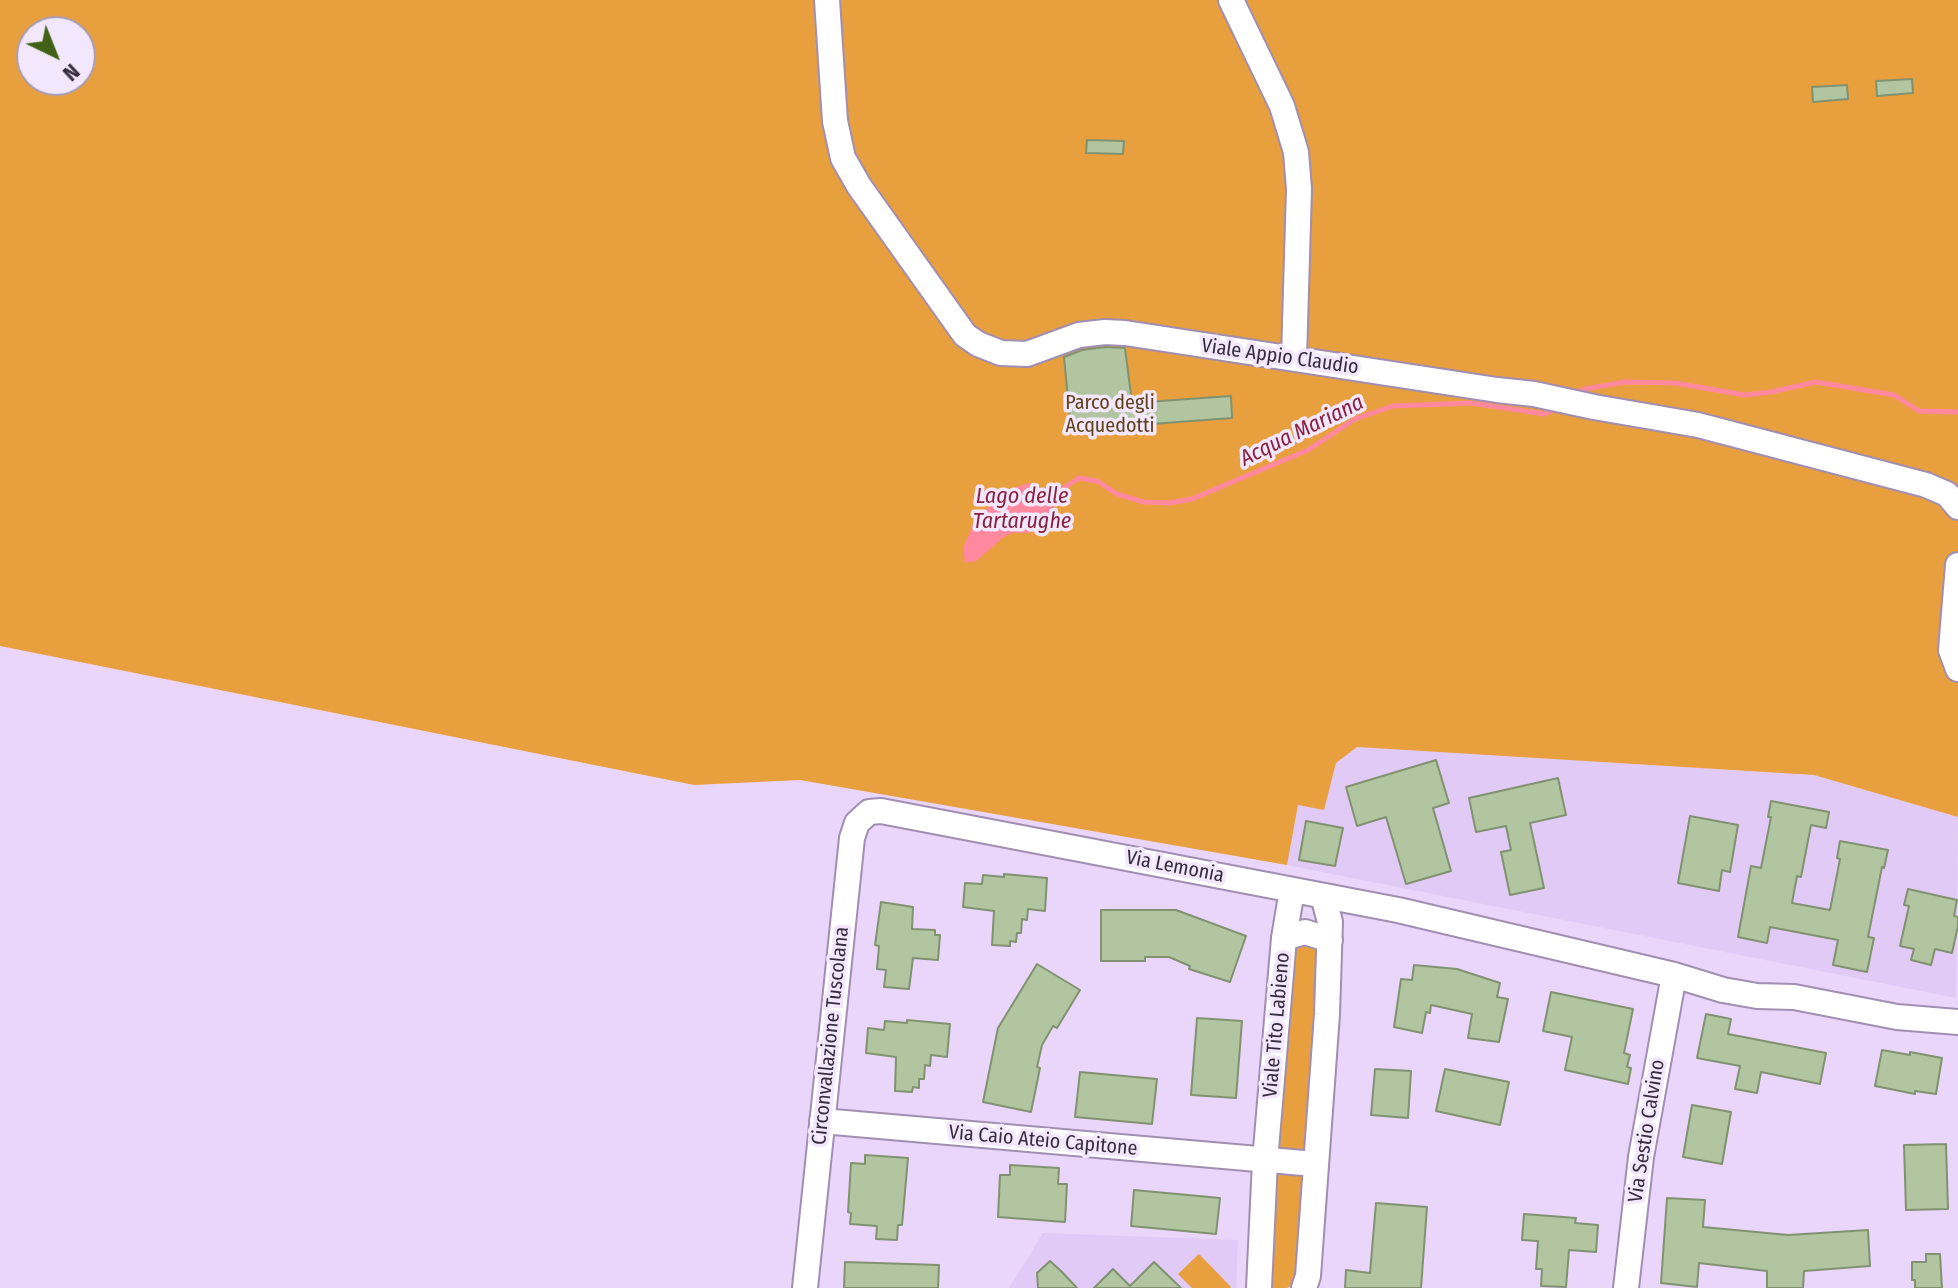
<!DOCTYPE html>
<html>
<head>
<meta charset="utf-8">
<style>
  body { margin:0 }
  #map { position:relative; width:1958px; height:1288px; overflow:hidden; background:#ead6fb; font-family:"Fira Sans Condensed",sans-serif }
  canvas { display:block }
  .north { position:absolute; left:16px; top:16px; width:80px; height:80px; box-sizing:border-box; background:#f3e7fd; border:2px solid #a79db0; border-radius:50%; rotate:137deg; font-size:22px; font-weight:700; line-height:32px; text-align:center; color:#352d3c }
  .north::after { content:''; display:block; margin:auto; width:28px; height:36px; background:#416116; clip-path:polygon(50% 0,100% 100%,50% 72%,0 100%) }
</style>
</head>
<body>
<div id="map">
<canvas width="1958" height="1288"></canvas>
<div class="north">N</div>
</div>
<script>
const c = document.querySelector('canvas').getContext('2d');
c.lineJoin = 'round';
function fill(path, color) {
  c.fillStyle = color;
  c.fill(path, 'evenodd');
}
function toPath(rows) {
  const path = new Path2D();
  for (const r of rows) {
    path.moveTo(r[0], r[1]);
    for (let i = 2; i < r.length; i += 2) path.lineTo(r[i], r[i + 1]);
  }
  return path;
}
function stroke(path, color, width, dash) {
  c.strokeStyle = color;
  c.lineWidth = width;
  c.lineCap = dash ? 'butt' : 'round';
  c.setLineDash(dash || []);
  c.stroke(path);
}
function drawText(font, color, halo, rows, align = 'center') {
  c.font = font + ' "Fira Sans Condensed",sans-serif';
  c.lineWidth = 7;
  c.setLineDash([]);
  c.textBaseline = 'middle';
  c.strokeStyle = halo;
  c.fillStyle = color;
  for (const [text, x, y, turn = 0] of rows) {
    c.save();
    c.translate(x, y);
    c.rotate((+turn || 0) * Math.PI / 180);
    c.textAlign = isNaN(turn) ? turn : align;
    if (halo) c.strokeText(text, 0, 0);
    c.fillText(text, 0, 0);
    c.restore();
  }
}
fill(toPath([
  [1357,747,1814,775,1958,817,1956,998,1287,865,1298,804,1324,810,1336,762],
  [1043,1233,1238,1240,1236,1288,1009,1288]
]), '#e2caf6');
fill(toPath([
  [0,0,1958,0,1958,817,1814,775,1357,747,1336,763,1324,810,1298,805,1287,865,800,780,694,785,0,646],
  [32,32,80,32,80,80,32,80],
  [1320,941,1306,1152,1279,1150,1293,945],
  [1278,1173,1305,1176,1299,1282,1287,1288,1270,1288],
  [1199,1254,1231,1287,1230,1288,1192,1288,1178,1274]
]), '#e89f3e');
fill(toPath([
  [1029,483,1037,484,1055,503,1051,520,1042,528,1029,533,1013,533,1005,536,976,561,965,563,963,548,975,520,1007,490]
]), '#fe889d');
stroke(toPath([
  [1573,393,1585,389,1625,382,1675,383,1745,395,1771,392,1816,382,1894,395,1919,411,1958,412],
  [1047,499,1079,478,1097,481,1117,494,1144,502,1169,503,1192,499,1308,450,1355,419,1393,406,1471,403,1544,414,1558,409]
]), '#fe889d', 5);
const building = toPath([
  [1912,79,1913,93,1877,96,1876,81,1912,79],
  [1847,85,1848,99,1813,102,1812,87,1847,85],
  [1087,140,1124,141,1123,154,1086,153,1087,140],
  [1105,347,1125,348,1132,403,1231,396,1232,418,1071,430,1064,357,1082,350,1105,347],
  [1436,760,1449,803,1433,808,1451,871,1406,884,1386,817,1357,826,1346,787,1436,760],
  [1558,778,1566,815,1530,823,1544,888,1510,895,1501,852,1511,850,1506,826,1476,832,1469,798,1558,778],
  [1771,801,1829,812,1826,828,1811,825,1801,877,1797,876,1792,903,1830,910,1840,859,1837,858,1840,841,1888,850,1884,868,1882,867,1868,937,1874,938,1867,972,1833,965,1838,940,1770,927,1767,943,1738,937,1751,866,1761,868,1771,817,1768,817,1771,801],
  [1690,816,1738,825,1730,872,1722,870,1719,891,1678,883,1690,816],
  [1306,821,1343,828,1335,866,1299,860,1306,821],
  [1004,874,1047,878,1045,911,1028,909,1027,920,1022,919,1021,933,1017,933,1016,942,1010,941,1010,946,992,945,994,911,963,907,965,883,982,884,983,875,1004,877,1004,874],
  [1908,889,1957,900,1954,916,1958,917,1958,926,1952,953,1935,949,1931,965,1911,960,1914,949,1900,946,1909,906,1904,905,1908,889],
  [881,902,913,907,912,929,935,930,935,935,940,935,938,960,913,958,909,989,884,987,886,970,877,969,879,946,875,945,881,902],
  [1101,910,1176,910,1246,936,1230,982,1189,969,1190,966,1169,957,1145,957,1145,961,1101,961,1101,910],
  [1037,964,1080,990,1057,1028,1053,1026,1042,1045,1037,1067,1040,1068,1031,1112,983,1102,998,1028,1037,964],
  [1414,965,1457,969,1500,983,1497,997,1508,999,1499,1042,1468,1038,1472,1014,1431,1005,1430,1013,1426,1012,1422,1033,1394,1027,1401,979,1412,980,1414,965],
  [1551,992,1633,1009,1624,1053,1630,1055,1627,1067,1631,1068,1628,1084,1565,1070,1572,1037,1543,1031,1551,992],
  [1706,1014,1731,1019,1728,1034,1826,1053,1820,1084,1761,1072,1757,1093,1735,1089,1740,1066,1697,1058,1706,1014],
  [1197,1018,1242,1021,1236,1098,1191,1095,1197,1018],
  [907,1020,950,1024,947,1057,931,1055,930,1066,925,1065,924,1079,919,1079,919,1088,913,1087,912,1092,895,1091,896,1057,866,1053,868,1028,884,1030,885,1021,907,1023,907,1020],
  [1882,1050,1910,1055,1910,1052,1942,1058,1936,1094,1915,1091,1915,1094,1875,1086,1882,1050],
  [1375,1069,1411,1071,1408,1118,1371,1115,1375,1069],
  [1445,1069,1509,1082,1500,1125,1436,1111,1445,1069],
  [1080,1072,1157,1079,1152,1124,1075,1117,1080,1072],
  [1692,1105,1731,1112,1722,1164,1683,1157,1692,1105],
  [1946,1144,1948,1209,1906,1210,1904,1145,1946,1144],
  [865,1155,908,1158,902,1225,898,1225,897,1240,876,1239,877,1226,850,1224,851,1213,848,1212,851,1163,865,1164,865,1155],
  [1010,1165,1059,1168,1058,1184,1067,1184,1065,1222,998,1217,1000,1175,1010,1175,1010,1165],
  [1134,1190,1220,1198,1216,1234,1131,1226,1134,1190],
  [1667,1198,1705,1200,1703,1227,1788,1235,1868,1230,1870,1266,1804,1271,1803,1288,1767,1288,1767,1271,1699,1263,1697,1287,1661,1283,1667,1198],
  [1376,1203,1427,1207,1421,1288,1345,1288,1346,1270,1370,1273,1376,1203],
  [1524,1214,1576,1218,1575,1223,1598,1225,1596,1252,1569,1250,1566,1287,1541,1286,1542,1269,1536,1269,1538,1241,1522,1240,1524,1214],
  [1926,1254,1940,1254,1942,1288,1915,1288,1915,1280,1912,1280,1912,1262,1926,1262,1926,1254],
  [1050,1261,1061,1271,1077,1288,1038,1288,1037,1273,1050,1261],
  [845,1262,939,1265,938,1288,844,1288,845,1262],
  [1154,1262,1181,1288,1094,1288,1113,1269,1130,1286,1154,1262]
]);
fill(building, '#b2c5a1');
stroke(building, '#80926f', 2);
const minor = toPath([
  [827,0,835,121,843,158,859,186,965,335,978,344,1001,353,1027,354,1079,335,1105,332,1125,333,1497,390,1534,394,1594,407,1698,425,1926,485,1947,494,1958,507],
  [1231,0,1282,106,1296,152,1299,189,1294,358],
  [1958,565,1951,650,1958,669],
  [1284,938,1305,932,1330,940],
  [822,1121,1315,1164],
  [805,1288,852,838,857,823,869,812,881,811,1398,910,1674,975,1723,990,1757,996,1794,997,1897,1017,1958,1022],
  [1259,1288,1265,1161,1284,938,1292,890],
  [1304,1288,1308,1276,1327,1014,1330,922,1323,896],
  [1626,1288,1641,1157,1674,975]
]);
stroke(minor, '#a18eb1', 28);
stroke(minor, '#fff', 24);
drawText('20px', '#352d3c', '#f3e7fd', [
  ["Viale Appio Claudio",1280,357,8],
  ["Via Lemonia",1175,867,11],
  ["Viale Tito Labieno",1277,1025,-85],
  ["Circonvallazione Tuscolana",831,1036,-84],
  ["Via Sestio Calvino",1647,1131,-81],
  ["Via Caio Ateio Capitone",1043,1141,5]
]);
drawText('20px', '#604119', '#f3e7fd', [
  ["Parco degli",1110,403],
  ["Acquedotti",1110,426]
]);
drawText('italic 22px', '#89223d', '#f3e7fd', [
  ["Acqua Mariana",1302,431,-26],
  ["Lago delle",1022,497],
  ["Tartarughe",1022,522]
]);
</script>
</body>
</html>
